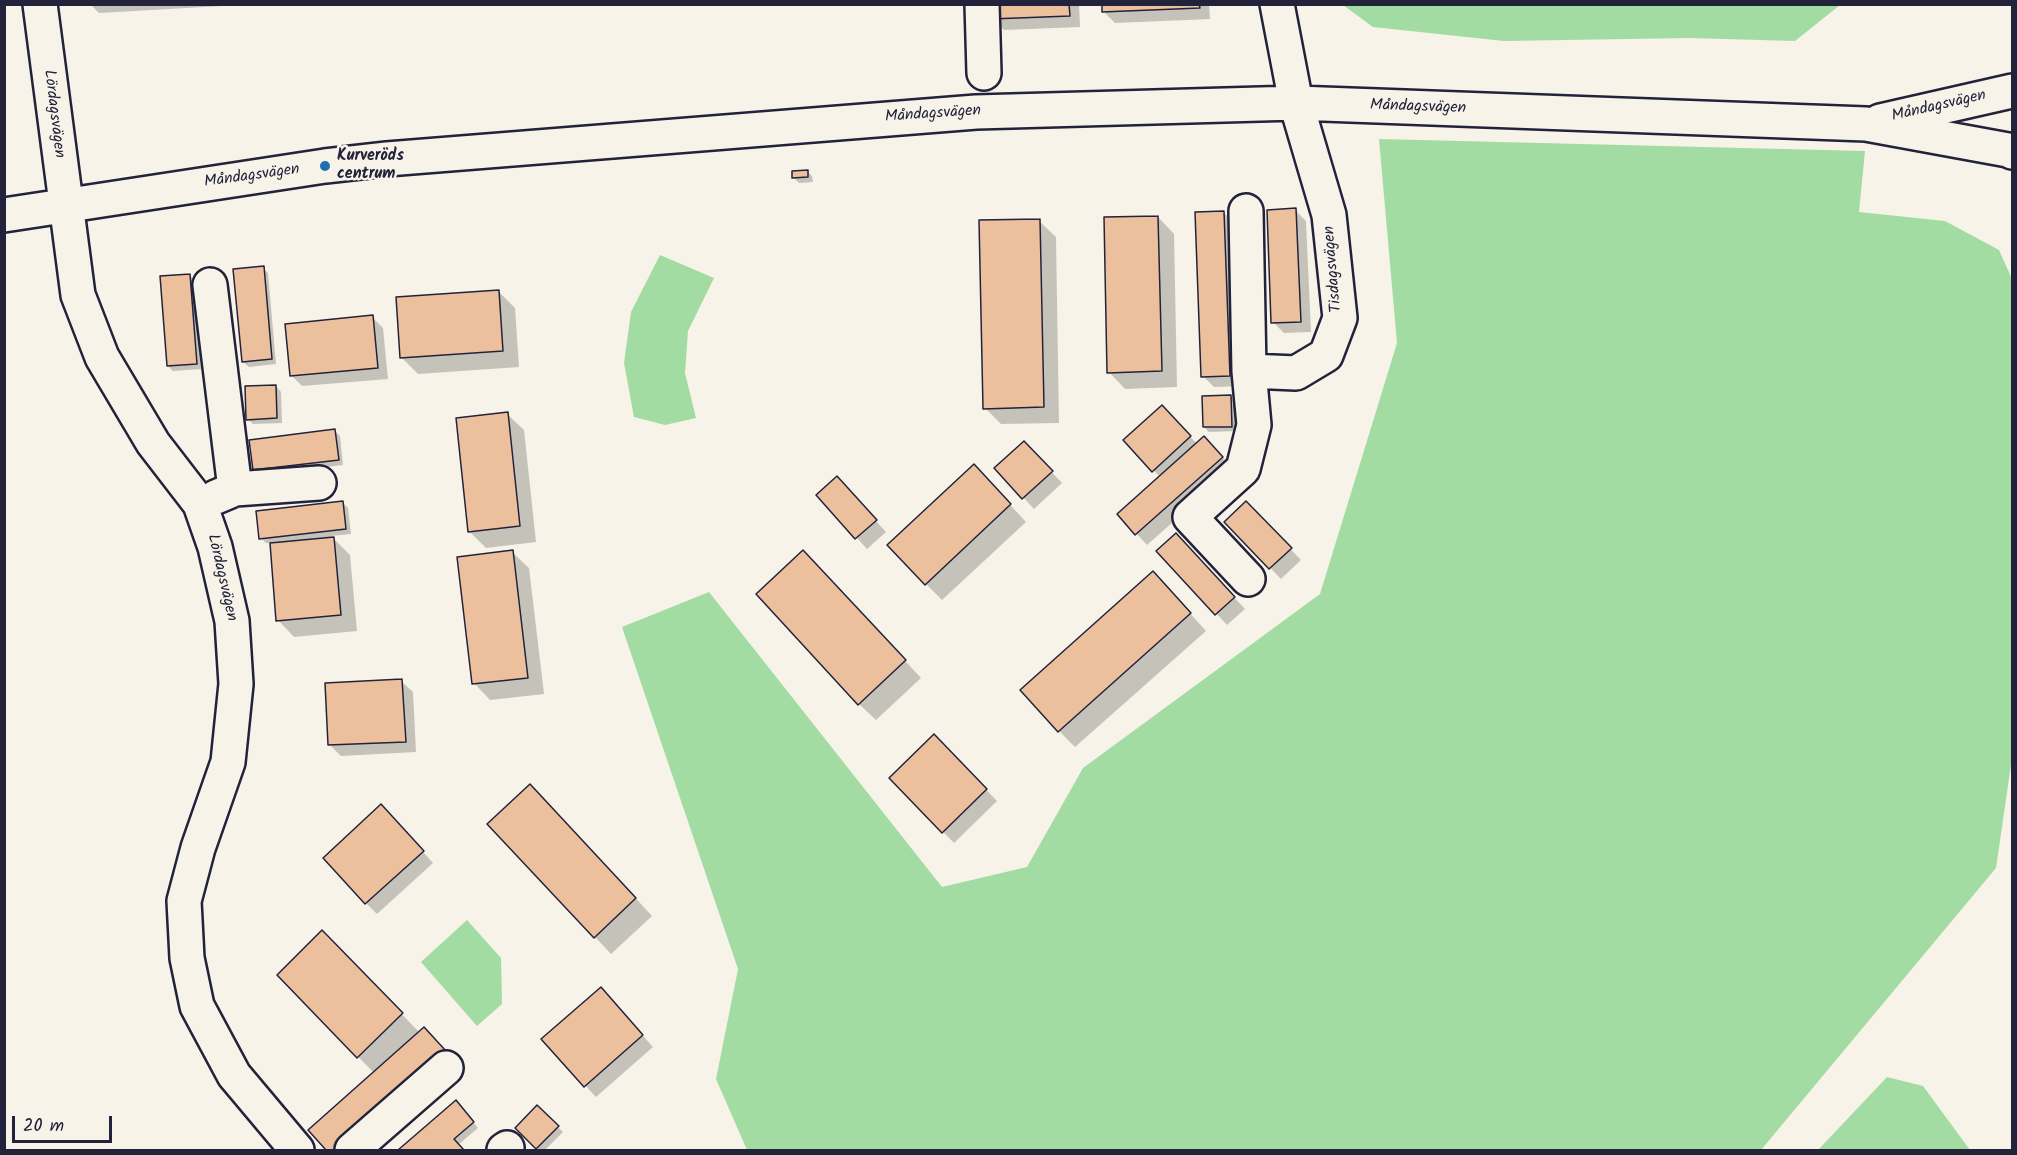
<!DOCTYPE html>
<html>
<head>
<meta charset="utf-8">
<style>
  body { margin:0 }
  #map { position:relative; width:2017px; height:1155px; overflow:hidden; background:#f7f3e8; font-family:Kalam,sans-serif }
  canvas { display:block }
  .frame { position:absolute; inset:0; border:6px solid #22223b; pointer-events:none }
  .scale { position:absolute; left:12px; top:1116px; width:100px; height:27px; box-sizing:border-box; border:3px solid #22223b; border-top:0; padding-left:8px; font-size:18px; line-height:21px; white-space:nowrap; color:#22223b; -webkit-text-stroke:4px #f7f3e8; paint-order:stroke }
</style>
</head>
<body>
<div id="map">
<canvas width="2017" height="1155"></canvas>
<div class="frame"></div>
<div class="scale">20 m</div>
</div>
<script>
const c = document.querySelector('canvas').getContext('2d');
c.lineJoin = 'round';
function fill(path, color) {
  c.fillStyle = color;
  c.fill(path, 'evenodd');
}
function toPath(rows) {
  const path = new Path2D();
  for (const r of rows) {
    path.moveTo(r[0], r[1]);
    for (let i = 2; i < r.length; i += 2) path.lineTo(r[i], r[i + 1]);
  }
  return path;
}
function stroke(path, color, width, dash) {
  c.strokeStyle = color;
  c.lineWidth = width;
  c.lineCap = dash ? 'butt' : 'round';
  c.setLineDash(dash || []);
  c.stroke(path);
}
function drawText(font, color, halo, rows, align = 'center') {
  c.font = font + ' Kalam,sans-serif';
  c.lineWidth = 5;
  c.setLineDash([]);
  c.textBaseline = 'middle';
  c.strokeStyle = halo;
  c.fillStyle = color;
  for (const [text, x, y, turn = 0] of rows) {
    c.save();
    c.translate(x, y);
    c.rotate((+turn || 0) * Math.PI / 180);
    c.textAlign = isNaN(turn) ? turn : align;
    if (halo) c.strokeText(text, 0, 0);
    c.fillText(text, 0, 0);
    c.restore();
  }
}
fill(toPath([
  [1343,5,1840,5,1795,41,1689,38,1504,41,1373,27],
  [1379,139,1865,151,1859,212,1945,221,1999,250,2012,279,2012,758,1996,868,1761,1150,747,1150,716,1079,738,969,622,627,709,592,942,887,1027,867,1083,768,1320,594,1397,343],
  [660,255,714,278,688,331,685,373,696,418,665,425,634,417,624,363,631,312],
  [467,920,501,958,502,1004,477,1026,421,962],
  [1887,1077,1923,1086,1970,1150,1818,1150]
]), '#a2dca2');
fill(toPath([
  [90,4,222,4,222,6,99,13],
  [993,4,1079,4,1080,27,1004,30,993,19],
  [1103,4,1209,4,1210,19,1115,23,1104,12],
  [807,171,812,176,813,182,799,183,794,178],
  [1295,210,1306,221,1311,332,1284,333,1273,322],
  [1223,212,1234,223,1241,386,1214,387,1203,376],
  [1158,217,1174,234,1177,387,1125,389,1109,372],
  [1039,221,1056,237,1059,423,1001,424,985,408],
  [263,268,268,273,276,364,249,367,243,362],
  [189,275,195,281,201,369,173,371,168,366],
  [498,291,515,308,519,367,418,374,402,358],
  [372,317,383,328,388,379,302,386,291,375],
  [276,386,281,392,282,423,253,424,248,419],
  [1231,397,1236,402,1237,431,1209,432,1204,427],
  [507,414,524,430,536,542,486,548,469,531],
  [1173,418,1197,444,1215,449,1233,469,1147,545,1119,515,1160,477,1126,440],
  [335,431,340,436,343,465,259,475,254,470],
  [1035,454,1062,483,1034,509,996,468],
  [990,483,1026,522,942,600,926,584],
  [845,487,886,532,867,549,818,495],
  [343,503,348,508,351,534,331,536,350,555,357,631,294,637,278,620,271,543,266,543,261,538],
  [1246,503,1301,560,1281,579,1226,522],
  [1186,546,1245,609,1227,625,1158,551],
  [512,552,529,568,544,694,490,700,474,683],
  [819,568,921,678,876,720,859,704],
  [1169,590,1206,631,1075,747,1059,731],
  [401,681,413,692,416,752,341,756,330,745],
  [934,736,997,801,954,843,891,778],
  [547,802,652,916,611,954,489,824],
  [392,817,433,863,377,914,366,903],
  [339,949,420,1033,429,1034,450,1057,346,1150,328,1150,310,1131,374,1073,279,975],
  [611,1000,653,1047,596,1097,543,1040],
  [456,1102,478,1128,458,1145,463,1150,400,1150],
  [537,1107,563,1132,545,1150,540,1150,517,1128]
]), '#0003');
const building = toPath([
  [991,4,1069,4,1070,16,991,19,991,4],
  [1102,4,1199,4,1200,8,1102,12,1102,4],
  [808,170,808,177,792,178,792,171,808,170],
  [1296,208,1301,322,1271,323,1267,210,1296,208],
  [1224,211,1230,376,1201,377,1195,212,1224,211],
  [1158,216,1162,371,1107,373,1104,217,1158,216],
  [1040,219,1044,407,983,409,979,220,1040,219],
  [264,266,272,359,242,362,233,269,264,266],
  [190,274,197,364,167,366,160,276,190,274],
  [499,290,503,351,400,358,396,297,499,290],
  [373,315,378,368,290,376,285,324,373,315],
  [276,385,277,418,246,420,245,386,276,385],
  [1231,395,1232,427,1203,427,1202,396,1231,395],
  [1162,405,1191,436,1152,472,1123,440,1162,405],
  [508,412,520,526,468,532,456,418,508,412],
  [335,429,339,460,253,470,249,440,335,429],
  [1204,436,1223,457,1135,535,1117,514,1204,436],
  [1024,441,1053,471,1022,499,994,468,1024,441],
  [974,464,1011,504,925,585,887,545,974,464],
  [837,476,877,520,855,539,816,495,837,476],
  [343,501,346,529,259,539,256,511,343,501],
  [1246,501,1292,548,1269,569,1224,522,1246,501],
  [1176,533,1235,597,1215,615,1156,551,1176,533],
  [334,537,341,615,276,621,270,543,334,537],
  [513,550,528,678,472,684,457,557,513,550],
  [803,550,906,660,858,705,756,594,803,550],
  [1153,571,1191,613,1058,732,1020,690,1153,571],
  [402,679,406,742,328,745,325,683,402,679],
  [934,734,987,789,942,833,889,778,934,734],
  [530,784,636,898,594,938,487,824,530,784],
  [381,804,424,851,365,904,323,858,381,804],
  [322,930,403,1013,357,1058,277,975,322,930],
  [601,987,643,1035,584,1087,541,1039,601,987],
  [424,1027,446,1051,335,1150,326,1150,308,1130,424,1027],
  [456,1100,474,1122,454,1139,464,1150,398,1150,456,1100],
  [537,1105,559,1126,536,1149,515,1128,537,1105]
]);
fill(building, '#edc09d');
stroke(building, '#22223b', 1.5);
const minor = toPath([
  [40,4,78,295,102,357,153,443,200,504,215,547,232,621,236,684,228,762,198,848,184,901,187,958,197,1006,234,1075,297,1150],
  [982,4,984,73],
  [1880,121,2012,91],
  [1246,211,1249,371,1296,373,1326,355,1340,318,1329,215,1296,103,1277,4],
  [4,215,325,166,387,159,976,112,1296,103,1866,124,2008,150,2012,152],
  [210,285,235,489],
  [216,497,235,489,319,483],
  [1248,579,1190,517,1243,469,1254,425,1249,371],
  [352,1150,446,1068],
  [504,1150,507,1148]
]);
stroke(minor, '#22223b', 38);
stroke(minor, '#f7f3e8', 33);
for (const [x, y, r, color] of [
  [325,166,6,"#1f6fb2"]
]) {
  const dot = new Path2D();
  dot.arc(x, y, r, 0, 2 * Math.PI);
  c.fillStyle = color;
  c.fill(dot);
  stroke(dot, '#f7f3e8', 2);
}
drawText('16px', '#22223b', '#f7f3e8', [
  ["Måndagsvägen",1939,107,-13],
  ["Måndagsvägen",1418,108,2],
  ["Lördagsvägen",53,114,83],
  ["Måndagsvägen",933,115,-4],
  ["Måndagsvägen",252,177,-8],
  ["Tisdagsvägen",1334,269,-95],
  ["Lördagsvägen",221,578,77]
]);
drawText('bold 16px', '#22223b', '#f7f3e8', [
  ["Kurveröds",337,157],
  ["centrum",337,175]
], 'left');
</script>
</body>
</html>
